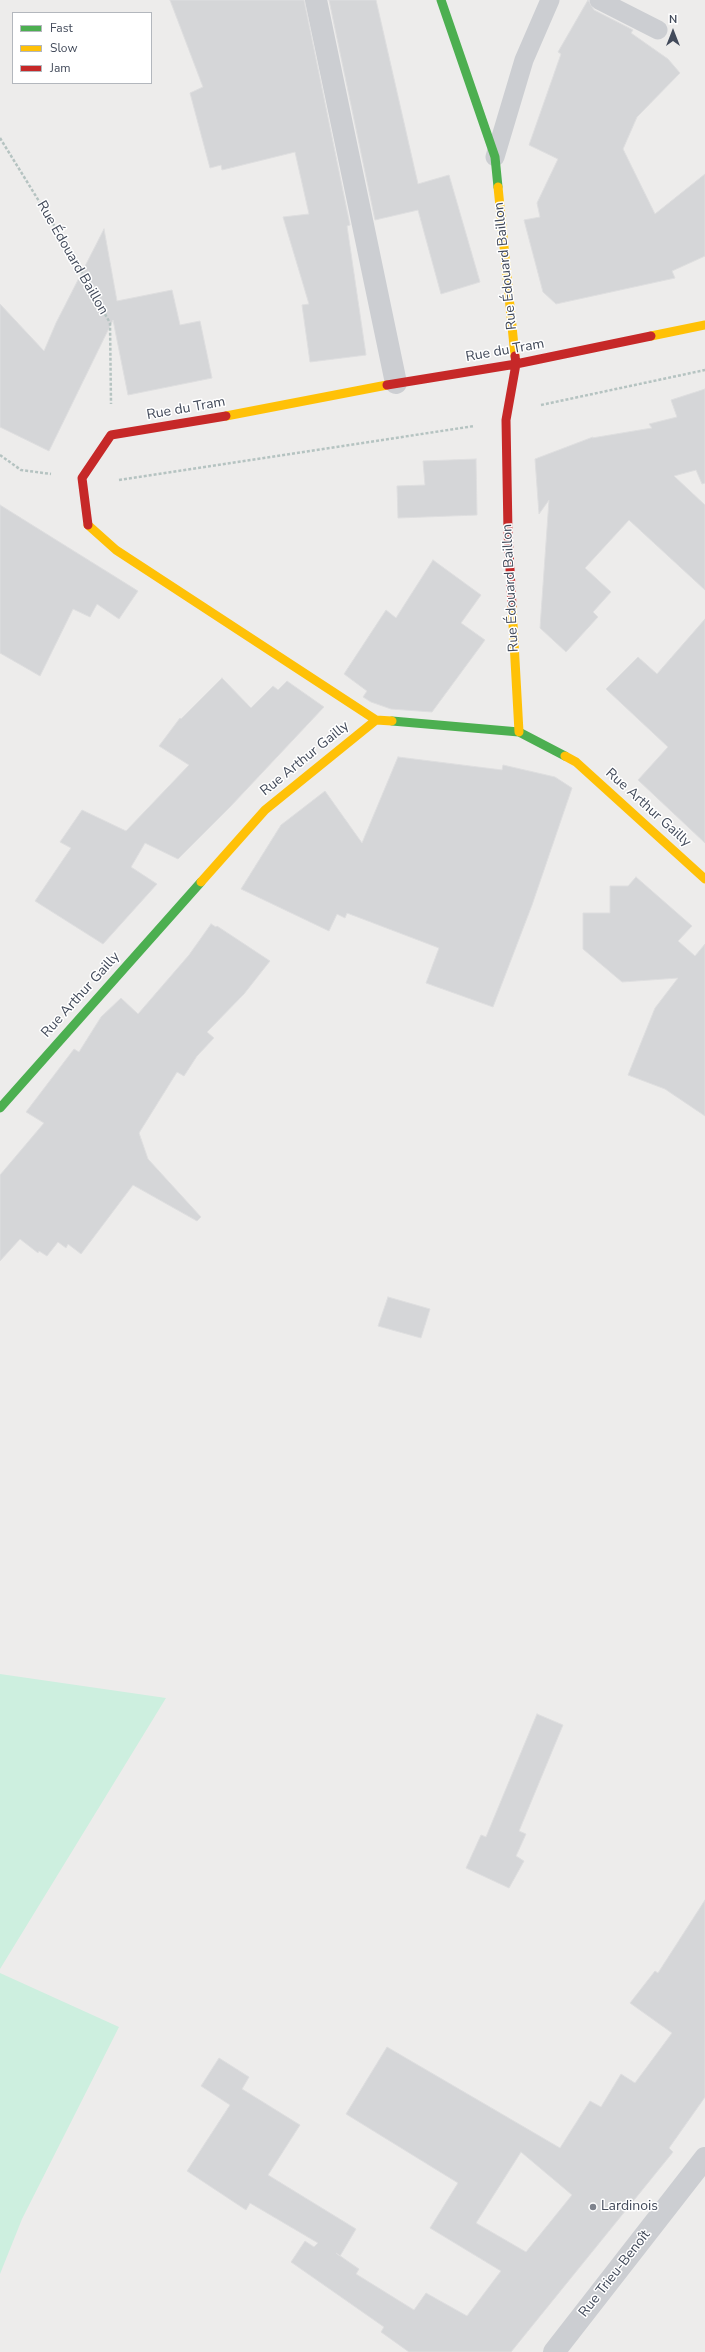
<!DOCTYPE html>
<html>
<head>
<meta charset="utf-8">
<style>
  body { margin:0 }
  #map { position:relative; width:705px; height:2352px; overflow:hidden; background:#edeceb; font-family:"Nunito Sans",sans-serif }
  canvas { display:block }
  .legend { position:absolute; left:12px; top:12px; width:140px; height:72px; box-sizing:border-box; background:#fff; border:1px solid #b3b7bd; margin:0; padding:5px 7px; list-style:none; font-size:12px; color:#424a5a }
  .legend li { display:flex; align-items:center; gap:8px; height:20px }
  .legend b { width:20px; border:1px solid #b3b7bd }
  .north { position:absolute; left:653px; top:12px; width:40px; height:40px; -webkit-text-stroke:3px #fff; paint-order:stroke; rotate:0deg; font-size:11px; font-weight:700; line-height:16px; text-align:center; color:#424a5a }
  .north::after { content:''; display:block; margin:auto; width:14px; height:18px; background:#424a5a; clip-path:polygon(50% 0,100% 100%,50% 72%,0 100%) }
</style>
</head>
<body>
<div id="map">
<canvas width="705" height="2352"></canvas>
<ul class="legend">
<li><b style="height:5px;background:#4caf50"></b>Fast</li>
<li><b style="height:5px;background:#ffc107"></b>Slow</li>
<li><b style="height:5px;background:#c62828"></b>Jam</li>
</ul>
<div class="north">N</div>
</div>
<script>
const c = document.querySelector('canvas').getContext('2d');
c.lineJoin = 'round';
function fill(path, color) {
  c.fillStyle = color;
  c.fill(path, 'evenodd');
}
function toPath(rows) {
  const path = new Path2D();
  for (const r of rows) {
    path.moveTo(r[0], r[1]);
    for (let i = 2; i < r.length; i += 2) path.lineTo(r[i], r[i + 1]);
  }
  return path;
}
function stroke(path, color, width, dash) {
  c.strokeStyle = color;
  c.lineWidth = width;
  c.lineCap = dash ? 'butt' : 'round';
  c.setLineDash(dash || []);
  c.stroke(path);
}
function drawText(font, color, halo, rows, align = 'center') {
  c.font = font + ' "Nunito Sans",sans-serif';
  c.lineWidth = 3;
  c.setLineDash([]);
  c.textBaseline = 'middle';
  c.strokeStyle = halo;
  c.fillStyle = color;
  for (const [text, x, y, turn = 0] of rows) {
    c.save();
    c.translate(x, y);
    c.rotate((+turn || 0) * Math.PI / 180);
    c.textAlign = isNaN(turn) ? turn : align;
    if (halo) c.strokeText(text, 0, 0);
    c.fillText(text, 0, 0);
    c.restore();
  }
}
fill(toPath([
  [0,1674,166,1698,0,1969],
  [0,1973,119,2027,22,2219,0,2274]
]), '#cdefdf');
const building = toPath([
  [170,0,304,0,350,225,347,226,366,355,310,362,302,305,309,304,283,217,309,214,295,152,222,170,221,165,210,168,190,93,203,87,170,0],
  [329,0,376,0,418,184,449,175,480,282,441,294,418,210,375,220,329,0],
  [588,0,594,10,633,30,631,33,668,59,680,73,637,117,623,149,655,214,705,174,705,256,672,271,675,278,556,304,543,292,524,220,540,217,537,203,558,159,529,145,561,54,558,52,588,0],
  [104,229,117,301,172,290,180,325,200,321,212,378,128,395,113,320,49,451,0,427,0,304,44,351,56,323,104,229],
  [705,389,705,483,702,484,696,470,674,476,705,505,705,590,629,520,585,568,611,592,593,612,598,617,566,652,540,628,549,500,539,514,535,459,593,437,592,438,652,428,649,424,677,417,671,400,705,389],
  [476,459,477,515,398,518,397,486,425,485,423,461,476,459],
  [0,505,138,591,119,619,97,604,90,617,73,609,40,676,0,653,0,505],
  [433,560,481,595,461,623,485,640,432,712,391,709,371,702,363,697,367,691,344,674,386,610,396,618,433,560],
  [705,619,705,843,638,780,668,747,606,689,638,657,657,674,705,619],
  [222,678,251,708,273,686,278,690,287,681,324,707,230,807,178,859,145,843,131,867,157,884,103,944,35,901,71,848,60,842,82,810,126,831,189,765,159,746,180,718,181,719,222,678],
  [398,757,502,770,503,765,555,777,572,788,532,905,493,1007,426,983,439,948,347,913,345,918,337,914,329,931,241,889,281,825,325,791,362,843,398,757],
  [636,877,692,926,678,941,695,956,705,944,705,1116,665,1089,628,1075,655,1008,678,978,622,982,583,949,583,913,610,913,610,886,628,886,636,877],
  [211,924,216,927,217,926,270,961,244,994,207,1032,214,1038,197,1056,184,1076,177,1072,139,1133,148,1159,201,1217,197,1221,133,1185,81,1254,68,1244,66,1248,58,1242,47,1256,39,1251,38,1253,20,1239,0,1261,0,1175,44,1123,26,1112,74,1049,79,1052,101,1017,121,998,138,1014,189,955,211,924],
  [388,1297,430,1309,421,1338,378,1326,388,1297],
  [537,1714,563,1725,519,1831,526,1834,516,1856,524,1861,509,1888,466,1868,481,1835,486,1837,537,1714],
  [705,1900,705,2097,669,2148,673,2152,511,2352,409,2352,381,2332,384,2327,291,2262,305,2241,314,2247,318,2243,250,2203,246,2210,187,2171,230,2105,201,2086,219,2058,249,2077,242,2089,300,2125,268,2175,356,2229,340,2256,336,2253,359,2269,356,2274,414,2310,426,2293,467,2316,501,2271,430,2228,458,2183,346,2114,387,2047,560,2148,590,2101,601,2107,621,2074,635,2083,672,2033,630,2003,655,1971,658,1973,705,1900],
  [521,2152,572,2195,526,2252,476,2223,521,2152]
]);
fill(building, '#d5d6d8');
stroke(building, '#dededf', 1);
stroke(toPath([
  [0,138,68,248,110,323,111,404],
  [541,405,705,370],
  [0,455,21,470,51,474],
  [119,480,474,426]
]), '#b5c3c1', 2.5, [3, 2]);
stroke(toPath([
  [599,0,658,30],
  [495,157,524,60,550,0]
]), '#ccced2', 19);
stroke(toPath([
  [316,0,396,383],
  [554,2352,705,2158]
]), '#ccced2', 22);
stroke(toPath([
  [441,0,495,157,498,187],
  [392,721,519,732,565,756],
  [0,1108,201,882]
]), '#4caf50', 9);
stroke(toPath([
  [498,187,515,356],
  [651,336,705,325],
  [226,416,387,385],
  [88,525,116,550,376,720],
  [512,606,519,732],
  [565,756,576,762,705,879],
  [201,882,265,810,376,720,392,721]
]), '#ffc107', 9);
stroke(toPath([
  [387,385,516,364,651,336],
  [88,525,82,478,111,435,226,416],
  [512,606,508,532,506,420,516,364,515,356]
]), '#c62828', 9);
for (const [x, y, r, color] of [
  [593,2207,4,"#7e838d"]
]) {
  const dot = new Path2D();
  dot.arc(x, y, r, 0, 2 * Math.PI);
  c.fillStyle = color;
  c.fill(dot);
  stroke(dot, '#fff', 1.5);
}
drawText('14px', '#424a5a', '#fff', [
  ["Rue Édouard Baillon",72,258,60],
  ["Rue Édouard Baillon",506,266,-96],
  ["Rue du Tram",505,351,-10],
  ["Rue du Tram",186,409,-10],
  ["Rue Édouard Baillon",511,588,-93],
  ["Rue Arthur Gailly",305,759,-39],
  ["Rue Arthur Gailly",648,808,42],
  ["Rue Arthur Gailly",81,995,-48],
  ["Rue Trieu-Benoît",615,2274,-52]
]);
drawText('14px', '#424a5a', '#fff', [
  ["Lardinois",601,2207]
], 'left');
</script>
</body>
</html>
